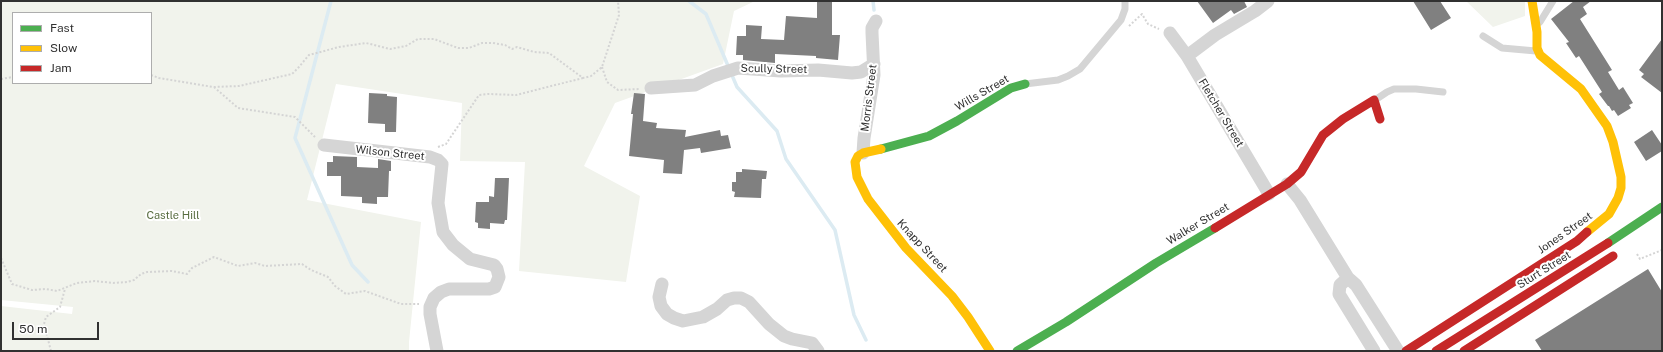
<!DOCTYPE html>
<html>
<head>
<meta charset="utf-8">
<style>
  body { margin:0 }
  #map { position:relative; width:1663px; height:352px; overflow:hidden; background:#fff; font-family:"Public Sans",sans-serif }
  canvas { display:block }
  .frame { position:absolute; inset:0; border:2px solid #313131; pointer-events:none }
  .legend { position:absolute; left:12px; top:12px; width:140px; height:72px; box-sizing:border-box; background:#fff; border:1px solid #adadad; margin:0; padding:5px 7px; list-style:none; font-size:12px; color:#313131 }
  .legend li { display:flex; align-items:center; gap:8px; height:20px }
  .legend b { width:20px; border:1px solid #adadad }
  .scale { position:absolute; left:12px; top:322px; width:87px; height:18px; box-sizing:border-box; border:2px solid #313131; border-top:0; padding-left:5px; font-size:12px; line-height:14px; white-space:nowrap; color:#313131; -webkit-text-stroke:3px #fff; paint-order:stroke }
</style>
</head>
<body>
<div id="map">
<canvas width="1663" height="352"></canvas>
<div class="frame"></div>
<ul class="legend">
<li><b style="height:5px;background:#4caf50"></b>Fast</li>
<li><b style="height:5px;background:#ffc107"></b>Slow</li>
<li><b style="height:5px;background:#c62828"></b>Jam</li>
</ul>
<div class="scale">50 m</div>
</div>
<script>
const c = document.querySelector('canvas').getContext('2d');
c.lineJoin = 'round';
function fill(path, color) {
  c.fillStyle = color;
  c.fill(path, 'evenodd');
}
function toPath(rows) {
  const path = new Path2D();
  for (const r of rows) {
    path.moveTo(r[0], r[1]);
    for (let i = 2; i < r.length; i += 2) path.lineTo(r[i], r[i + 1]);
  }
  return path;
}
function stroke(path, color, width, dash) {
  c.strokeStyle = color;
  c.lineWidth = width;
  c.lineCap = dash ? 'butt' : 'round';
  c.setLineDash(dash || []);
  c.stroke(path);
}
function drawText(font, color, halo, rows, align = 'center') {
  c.font = font + ' "Public Sans",sans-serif';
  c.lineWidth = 4;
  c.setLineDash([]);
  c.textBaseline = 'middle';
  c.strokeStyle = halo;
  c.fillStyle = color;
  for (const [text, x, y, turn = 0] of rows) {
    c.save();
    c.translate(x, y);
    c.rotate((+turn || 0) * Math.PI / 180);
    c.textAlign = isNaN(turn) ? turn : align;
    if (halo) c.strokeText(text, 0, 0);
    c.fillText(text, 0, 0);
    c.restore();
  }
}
fill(toPath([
  [1,1,755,1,734,11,723,64,615,103,584,166,640,196,626,282,519,271,525,162,460,161,462,103,336,84,307,200,421,222,409,342,409,351,1,351,1,306,72,314,73,307,1,300],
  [13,13,151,13,151,83,13,83],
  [1466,1,1525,1,1525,16,1493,27]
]), '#f1f3ec');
stroke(toPath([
  [331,1,295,138,352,265,368,282],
  [689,1,706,14,737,87,777,131,786,159,835,230,854,315,866,340],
  [873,1,874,10]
]), '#dcebf2', 3.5);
fill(toPath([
  [817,1,832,1,832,35,840,35,838,60,816,58,816,56,775,54,775,63,743,60,743,55,736,55,737,36,746,36,746,25,762,26,761,39,784,40,786,16,817,18],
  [1197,1,1244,1,1247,7,1234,14,1231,10,1213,23],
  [1413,1,1440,1,1451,18,1431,30],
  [1574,1,1591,1,1583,7,1587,14,1580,19,1612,70,1608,72,1619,90,1623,87,1633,103,1629,105,1631,108,1618,116,1614,110,1612,111,1609,106,1608,106,1599,94,1602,92,1579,56,1576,58,1566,43,1569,42,1551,19],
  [1662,39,1662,93,1641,77,1644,74,1639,70],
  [369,93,387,94,387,96,397,97,396,132,385,132,385,124,368,123],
  [634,93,645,94,643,121,657,123,656,128,686,130,685,137,720,130,721,136,728,135,731,148,701,153,700,148,684,150,682,174,663,173,664,160,629,156,633,114,631,114],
  [1652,130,1662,145,1662,151,1646,161,1634,142],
  [333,156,357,157,357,167,378,168,378,159,391,161,391,171,389,171,388,197,377,197,377,204,362,203,362,197,341,196,341,176,327,176,327,162,333,162],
  [742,169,767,171,766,179,762,179,761,198,734,197,735,192,732,191,732,182,736,182,736,172,742,172],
  [495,178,509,178,507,220,505,220,504,224,490,223,490,229,478,228,478,223,475,222,476,202,489,202,489,196,494,197],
  [1648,269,1662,292,1662,351,1542,351,1535,340]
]), '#808080');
stroke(toPath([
  [1129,26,1142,14,1148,24,1159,29],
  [602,67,607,82,618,90,640,89],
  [151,75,159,78,213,87,239,86,292,74,298,68,309,55,339,47,366,43,390,49,406,46,418,39,434,39,458,48,469,48,482,43,493,43,505,45,512,49,517,47,534,52,549,53,583,78,591,76,602,67,619,15,618,1],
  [1,79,13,77],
  [214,87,238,108,295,117,315,137],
  [438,147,446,144,479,95,488,94,516,95,583,78],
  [1637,254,1640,259,1662,250],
  [1,258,12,284,32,290,46,289,57,291,77,283,95,281,113,283,127,282,134,280,141,274,147,272,172,271,187,274,192,268,214,257,238,266,255,263,265,266,302,264,311,270,328,277,335,286,346,294,365,291,401,304,419,304],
  [51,351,44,324,46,317,60,307,65,289]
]), '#d4d4d4', 2, [2, 2]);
stroke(toPath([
  [1540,22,1553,1],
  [1483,36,1502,48,1536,51],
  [1025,84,1058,80,1068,76,1080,69,1121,20,1125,9,1125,1],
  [1375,100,1387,92,1394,89,1416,89,1443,92]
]), '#d5d5d5', 7);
stroke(toPath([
  [1170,33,1187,56,1269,194],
  [1187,56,1215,35,1255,11,1268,1],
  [651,88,695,85,713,76,738,68,781,71,818,70,852,73,861,72,874,64],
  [324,145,430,157,438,160,442,164,438,203,443,232,453,245,470,259,494,265,497,269,499,277,495,287,489,289,449,289,441,292,434,298,430,307,430,314,437,351],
  [863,153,864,138,874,75,872,33,872,28,876,21],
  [1287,184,1300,200,1348,278,1356,285,1398,351],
  [1348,278,1340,285,1339,294,1374,351],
  [662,284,659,297,661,306,667,314,674,318,683,321,703,317,717,309,727,300,734,298,741,298,749,302,769,324,784,336,792,339,812,343,818,351]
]), '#d5d5d5', 13);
stroke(toPath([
  [881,149,929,136,957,121,1011,88,1025,84],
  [1608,243,1662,207],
  [1017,351,1066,322,1156,263,1215,228]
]), '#4caf50', 9);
stroke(toPath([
  [1532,1,1537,32,1537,48,1540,55,1581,89,1607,126,1613,142,1621,177,1621,188,1618,198,1609,214,1587,232],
  [881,149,863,153,858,156,855,162,857,177,868,199,906,248,952,296,968,317,990,351]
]), '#ffc107', 9);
stroke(toPath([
  [1215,228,1287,184,1301,172,1323,135,1343,119,1374,100,1380,119],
  [1406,351,1577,241,1587,232],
  [1436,351,1608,243],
  [1464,351,1613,256]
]), '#c62828', 9);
drawText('11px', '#313131', '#fff', [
  ["Scully Street",774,69,1],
  ["Wills Street",982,93,-30],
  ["Morris Street",869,98,-83],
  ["Fletcher Street",1221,113,59],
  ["Wilson Street",390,153,6],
  ["Walker Street",1198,224,-31],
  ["Jones Street",1565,233,-35],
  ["Knapp Street",922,246,47],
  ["Sturt Street",1544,270,-32]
]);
drawText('11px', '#576c3f', '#fff', [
  ["Castle Hill",173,216]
]);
</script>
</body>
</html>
